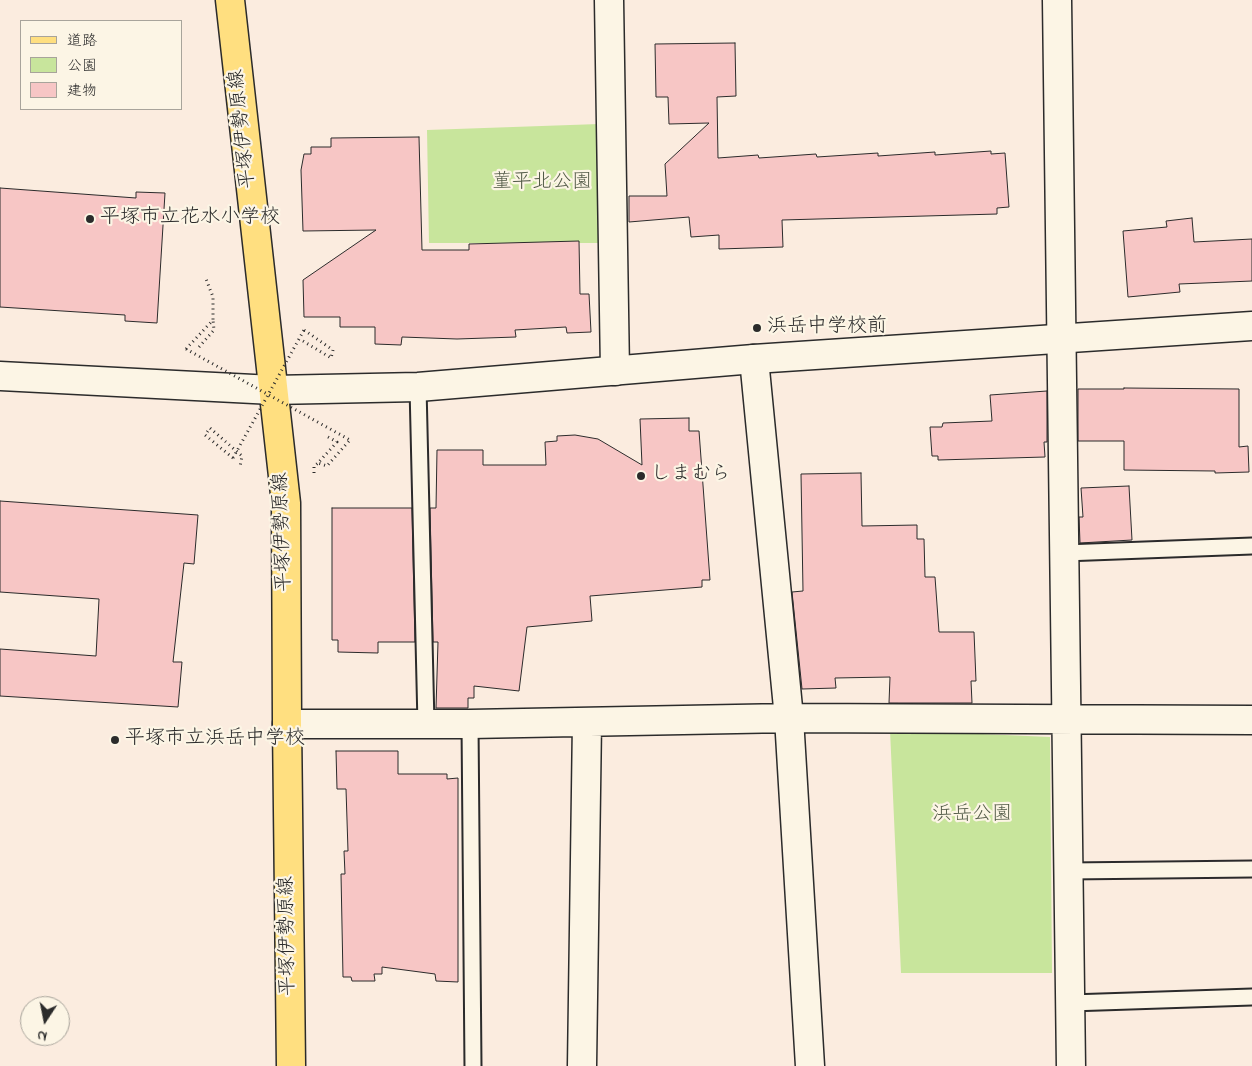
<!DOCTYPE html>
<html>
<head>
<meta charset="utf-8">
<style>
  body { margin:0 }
  #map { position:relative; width:1252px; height:1066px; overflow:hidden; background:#fbecdf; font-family:"Indie Flower","Klee One",sans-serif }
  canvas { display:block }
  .legend { position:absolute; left:20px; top:20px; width:162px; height:90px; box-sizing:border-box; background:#fcf5e5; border:1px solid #a8a49b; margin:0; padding:6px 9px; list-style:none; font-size:15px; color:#2b2b2b }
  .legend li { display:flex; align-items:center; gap:10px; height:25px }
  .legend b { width:25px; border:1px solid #a8a49b }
  .north { position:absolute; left:20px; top:996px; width:50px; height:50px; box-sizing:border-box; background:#fcf5e5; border:1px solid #a8a49b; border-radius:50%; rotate:191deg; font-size:14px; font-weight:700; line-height:20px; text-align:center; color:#2b2b2b }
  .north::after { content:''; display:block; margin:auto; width:18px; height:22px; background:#2b2b2b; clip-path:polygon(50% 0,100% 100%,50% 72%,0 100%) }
</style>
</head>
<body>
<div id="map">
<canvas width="1252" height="1066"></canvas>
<ul class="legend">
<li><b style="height:6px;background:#ffdf80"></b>道路</li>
<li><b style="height:14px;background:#c8e59c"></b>公園</li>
<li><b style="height:14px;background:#f7c6c5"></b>建物</li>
</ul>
<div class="north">N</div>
</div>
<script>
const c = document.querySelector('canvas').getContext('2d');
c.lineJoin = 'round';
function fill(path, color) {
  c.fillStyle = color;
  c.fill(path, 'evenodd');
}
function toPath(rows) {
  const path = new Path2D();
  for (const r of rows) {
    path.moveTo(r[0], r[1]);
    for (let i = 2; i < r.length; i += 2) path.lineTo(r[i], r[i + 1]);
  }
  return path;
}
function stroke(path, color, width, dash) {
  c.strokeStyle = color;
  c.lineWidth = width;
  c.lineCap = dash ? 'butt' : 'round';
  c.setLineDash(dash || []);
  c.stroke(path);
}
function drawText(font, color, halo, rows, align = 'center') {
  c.font = font + ' "Indie Flower","Klee One",sans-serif';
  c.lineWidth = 4.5;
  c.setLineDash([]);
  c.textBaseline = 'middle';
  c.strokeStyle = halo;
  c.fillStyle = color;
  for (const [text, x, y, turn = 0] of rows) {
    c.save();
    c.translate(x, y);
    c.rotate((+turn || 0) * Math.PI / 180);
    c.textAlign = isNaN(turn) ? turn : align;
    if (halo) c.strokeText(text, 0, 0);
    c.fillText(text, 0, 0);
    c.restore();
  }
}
fill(toPath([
  [599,124,604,243,429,243,427,130],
  [890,730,1050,737,1052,973,901,973]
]), '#c8e59c');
const building = toPath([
  [735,43,736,96,717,97,718,158,758,155,759,158,816,154,817,157,878,153,878,156,935,152,935,155,991,151,991,154,1005,153,1009,207,997,208,997,214,782,220,783,247,719,249,719,235,691,237,689,217,629,222,629,196,667,196,665,164,709,123,669,124,668,97,656,97,655,44,735,43],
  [419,137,422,250,469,250,469,244,579,241,580,294,589,294,591,332,567,333,566,327,515,330,516,337,457,339,402,337,401,345,375,344,375,327,340,327,340,317,304,317,303,280,376,230,303,231,301,170,304,154,311,154,311,147,331,147,331,138,419,137],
  [0,188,136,198,136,192,165,193,157,323,125,321,125,315,0,307,0,188],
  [1192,218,1194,242,1252,239,1252,281,1179,284,1180,292,1128,297,1123,231,1167,227,1166,221,1192,218],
  [1124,388,1239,389,1239,447,1248,446,1249,472,1215,473,1215,471,1124,470,1124,441,1078,441,1078,389,1124,389,1124,388],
  [1047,391,1047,442,1044,442,1045,457,938,460,938,456,932,456,930,427,942,427,943,423,992,421,990,395,1047,391],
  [689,418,689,431,699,431,710,580,702,580,702,587,590,596,592,621,527,627,519,691,474,686,474,698,468,698,468,708,436,708,438,642,433,642,430,508,436,508,437,450,483,450,483,465,546,465,545,442,557,441,557,436,575,435,598,439,642,465,640,419,689,418],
  [861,473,862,526,917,525,917,539,924,539,925,577,935,577,939,632,974,632,976,681,971,681,972,703,889,703,890,677,835,678,836,688,802,689,792,592,803,591,801,474,861,473],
  [1129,486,1132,540,1080,543,1079,517,1083,517,1081,488,1129,486],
  [0,501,198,515,194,564,184,563,173,662,182,662,178,707,0,696,0,649,96,656,99,599,0,592,0,501],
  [332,508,412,508,415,642,378,642,378,653,338,652,338,640,332,640,332,508],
  [336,751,398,751,398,774,447,774,447,779,458,778,458,982,436,981,435,974,382,967,382,974,374,974,375,981,352,981,351,977,343,977,341,874,345,874,344,851,348,851,346,789,337,789,336,751]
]);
fill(building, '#f7c6c5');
stroke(building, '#2b2b2b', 1);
const service = toPath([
  [418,387,426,724],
  [1064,553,1252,546],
  [470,724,473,1066],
  [1068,871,1252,869],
  [1070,1003,1252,997]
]);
const minor = toPath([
  [609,0,615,371],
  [1057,0,1071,1066],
  [754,359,789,718,810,1066],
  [287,724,470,724,789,718,1252,720],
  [582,1066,587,722]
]);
const tertiary = toPath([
  [0,376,273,390,418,387,754,359,1252,326]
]);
const primary = toPath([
  [230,0,286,503,287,724,291,1066]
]);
stroke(service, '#2b2b2b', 19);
stroke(minor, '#2b2b2b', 31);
stroke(tertiary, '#2b2b2b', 31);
stroke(primary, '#2b2b2b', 31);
stroke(toPath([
  [303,341,331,358,333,350,304,330],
  [199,347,214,330,213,320],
  [186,349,213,320,213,297,206,279],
  [328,437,337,442,318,463,327,466,350,440],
  [233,458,205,435,210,428,242,456,240,467],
  [314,473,314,466,318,463]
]), '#2b2b2b', 3, [1, 4]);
stroke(service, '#fcf5e5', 15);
stroke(minor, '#fcf5e5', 28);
stroke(tertiary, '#fcf5e5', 28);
stroke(primary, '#ffdf80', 28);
stroke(toPath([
  [186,349,350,440],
  [233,458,304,330]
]), '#2b2b2b', 3, [1, 4]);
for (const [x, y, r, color] of [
  [90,219,5,"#2b2b2b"],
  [757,328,5,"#2b2b2b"],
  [641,476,5,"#2b2b2b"],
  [115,740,5,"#2b2b2b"]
]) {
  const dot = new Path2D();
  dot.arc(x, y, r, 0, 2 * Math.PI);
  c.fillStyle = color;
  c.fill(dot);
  stroke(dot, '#fcf5e5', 2);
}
drawText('20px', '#2b2b2b', '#fcf5e5', [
  ["平塚伊勢原線",244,129,-96],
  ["平塚伊勢原線",284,532,-92],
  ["平塚伊勢原線",289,936,-91]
]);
drawText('20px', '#525a47', '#fcf5e5', [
  ["菫平北公園",542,184],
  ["浜岳公園",972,816]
]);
drawText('20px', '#2b2b2b', '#fcf5e5', [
  ["平塚市立花水小学校",100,219],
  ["浜岳中学校前",767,328],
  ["しまむら",651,476],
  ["平塚市立浜岳中学校",125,740]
], 'left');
</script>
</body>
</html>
